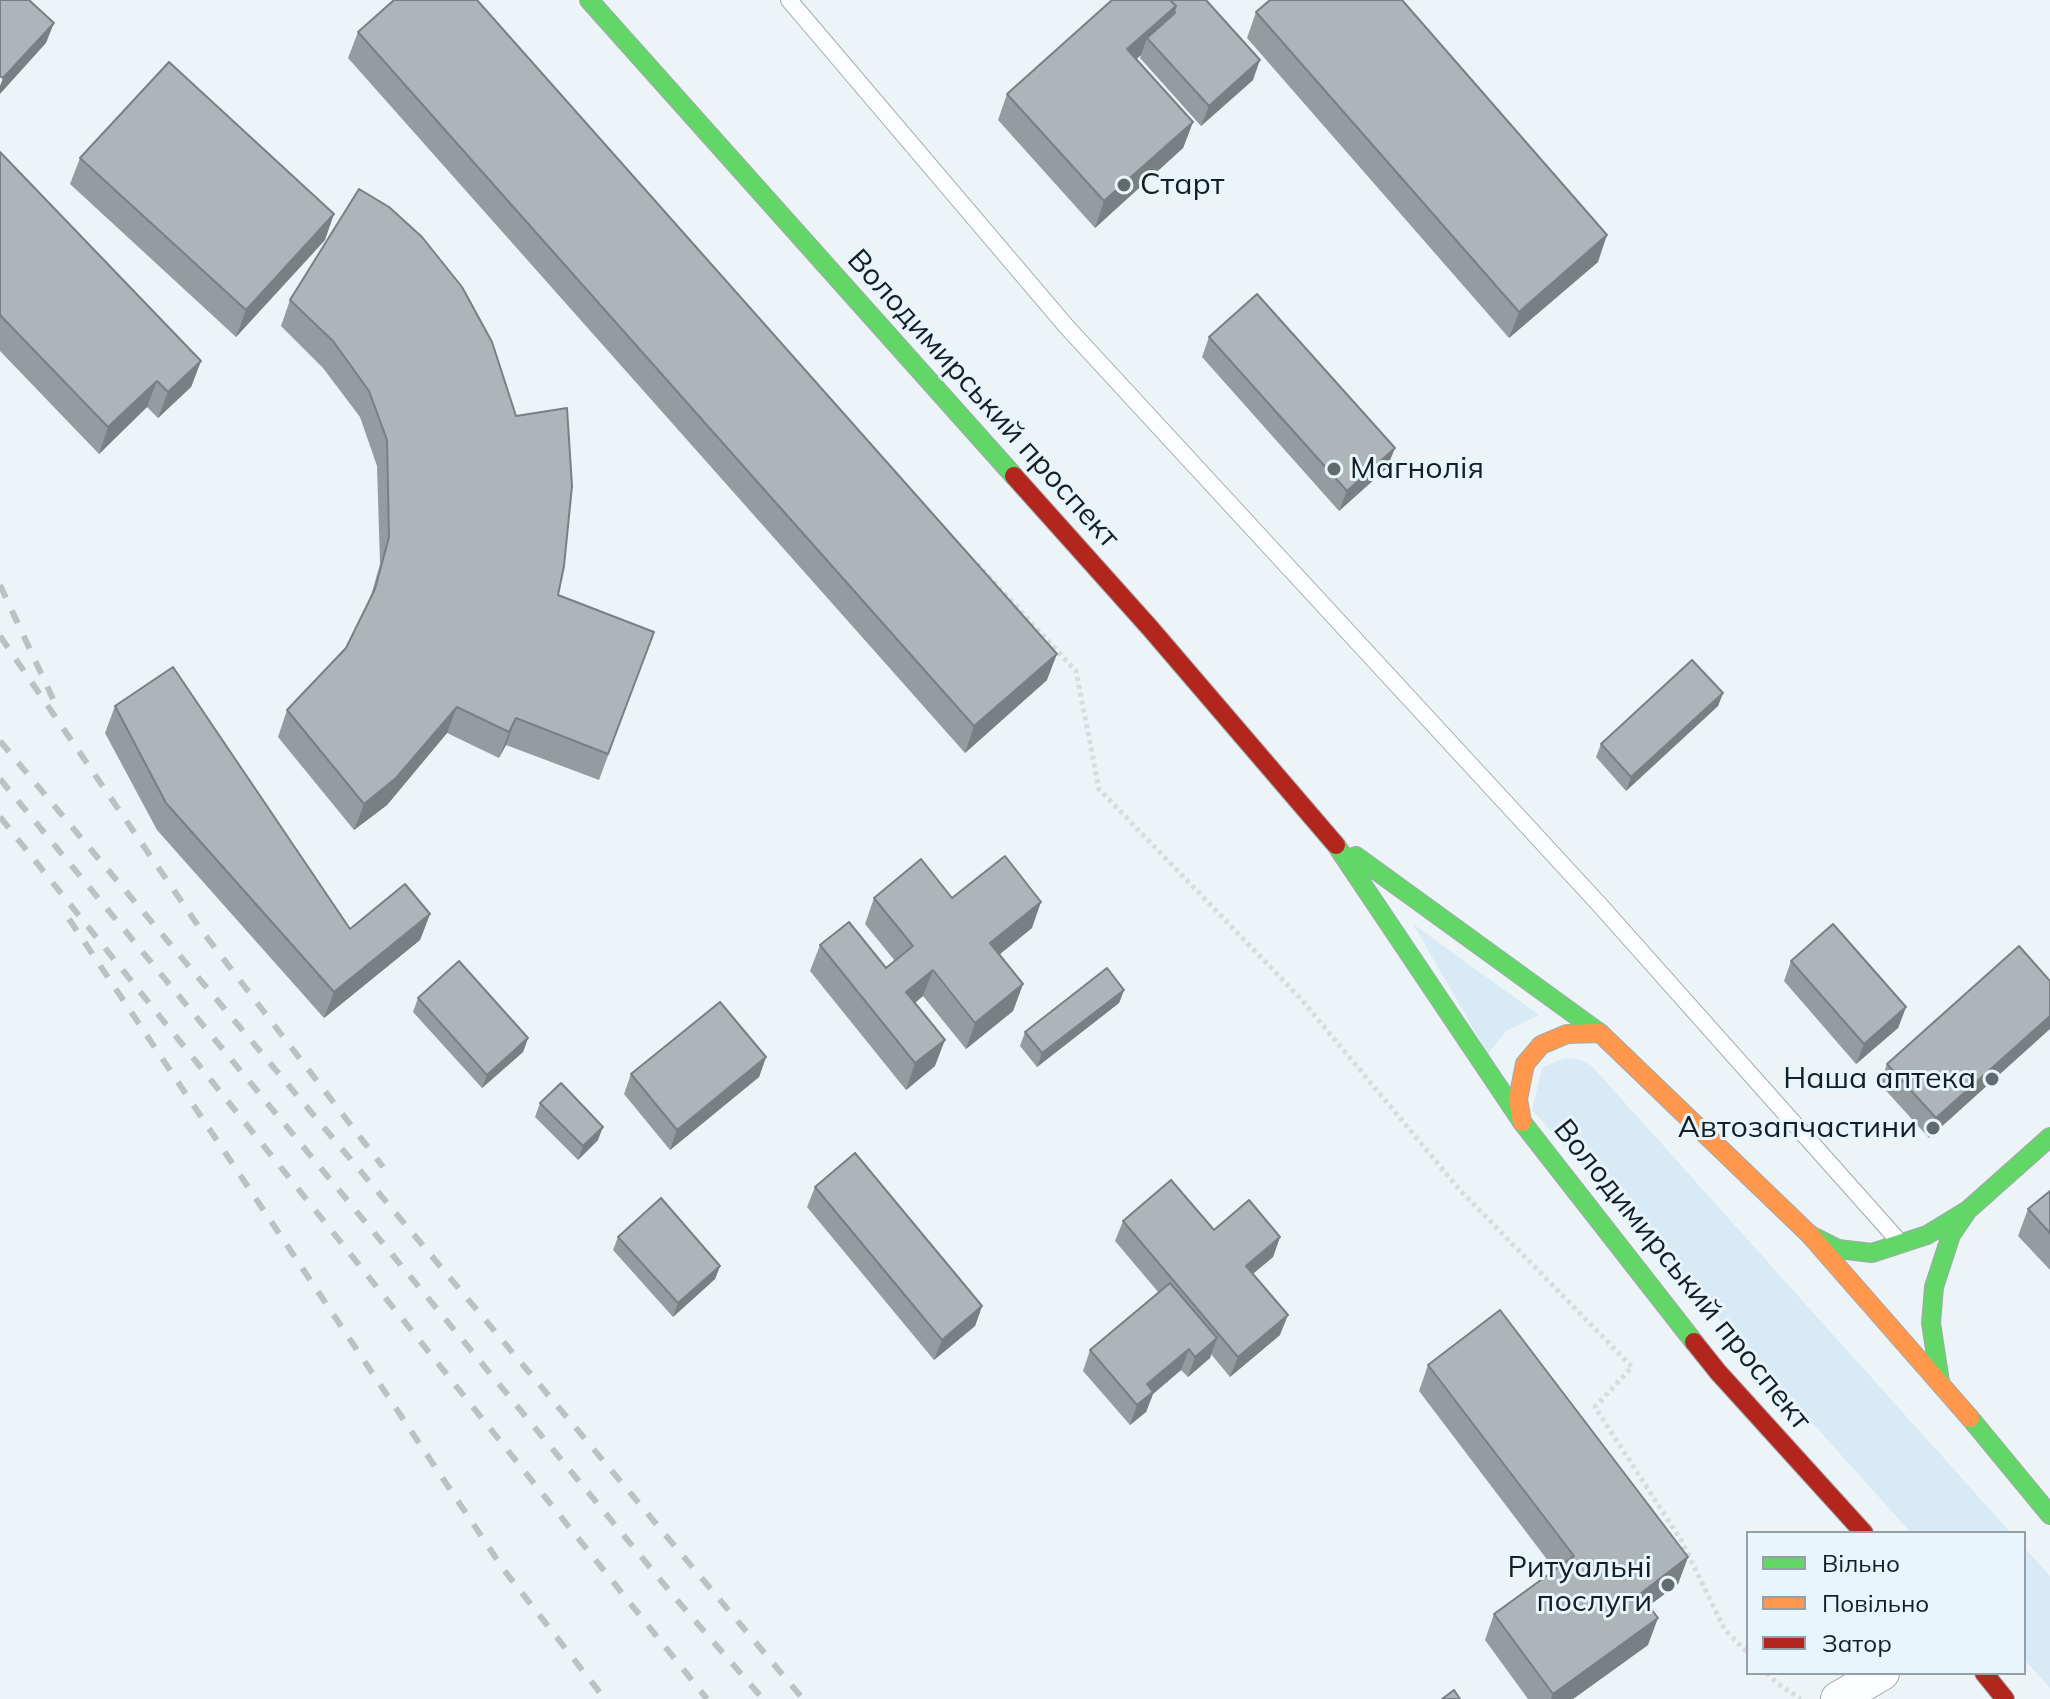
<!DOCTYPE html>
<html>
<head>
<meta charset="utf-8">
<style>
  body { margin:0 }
  #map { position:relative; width:2050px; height:1699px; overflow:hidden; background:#edf4f8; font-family:Mulish,sans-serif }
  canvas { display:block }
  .legend { position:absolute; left:1746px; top:1531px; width:280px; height:144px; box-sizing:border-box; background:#e9f5fc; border:2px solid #949fa6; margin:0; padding:10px 14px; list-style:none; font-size:24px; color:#141f25 }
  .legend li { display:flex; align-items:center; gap:16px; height:40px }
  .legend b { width:40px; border:2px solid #949fa6 }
</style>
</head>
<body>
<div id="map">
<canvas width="2050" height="1699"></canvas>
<ul class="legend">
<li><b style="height:10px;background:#63d668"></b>Вільно</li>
<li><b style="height:10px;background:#ff974d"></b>Повільно</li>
<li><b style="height:10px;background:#b3261e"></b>Затор</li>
</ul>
</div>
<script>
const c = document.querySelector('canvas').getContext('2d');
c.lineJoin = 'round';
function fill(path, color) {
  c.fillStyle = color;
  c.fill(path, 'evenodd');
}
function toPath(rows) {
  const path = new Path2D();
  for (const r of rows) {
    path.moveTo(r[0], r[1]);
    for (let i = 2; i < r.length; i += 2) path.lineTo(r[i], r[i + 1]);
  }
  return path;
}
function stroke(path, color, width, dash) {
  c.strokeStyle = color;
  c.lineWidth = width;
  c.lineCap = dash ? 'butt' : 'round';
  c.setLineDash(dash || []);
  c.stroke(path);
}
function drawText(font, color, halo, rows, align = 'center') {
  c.font = font + ' Mulish,sans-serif';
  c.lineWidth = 6;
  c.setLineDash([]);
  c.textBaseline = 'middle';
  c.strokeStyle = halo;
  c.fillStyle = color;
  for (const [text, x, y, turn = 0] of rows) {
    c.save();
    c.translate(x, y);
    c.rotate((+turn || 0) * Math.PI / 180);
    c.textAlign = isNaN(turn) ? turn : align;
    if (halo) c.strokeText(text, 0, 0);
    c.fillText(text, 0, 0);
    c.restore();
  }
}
fill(toPath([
  [1413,924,1539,1015,1506,1031,1488,1054],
  [1564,1058,1578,1059,1591,1065,2011,1533,1911,1533,1532,1110,1542,1068],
  [2024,1547,2050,1576,2050,1688,2024,1659]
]), '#d8eaf5');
const lane = toPath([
  [789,0,1066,326,1598,903,1897,1239]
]);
const street = toPath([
  [1838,1699,1882,1673]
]);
const fast = toPath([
  [589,0,1014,476],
  [1336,845,1522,1122,1694,1342],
  [1356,856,1600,1033],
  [1810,1235,1838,1249,1872,1253,1927,1235,1968,1210,2050,1137],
  [1940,1382,1931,1323,1934,1287,1951,1235,1968,1210],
  [1970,1418,2050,1515]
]);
const slow = toPath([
  [1522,1122,1518,1099,1525,1064,1541,1045,1567,1034,1600,1033,1809,1234,1970,1418]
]);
const jam = toPath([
  [1014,476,1150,628,1336,845],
  [1694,1342,1718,1372,1864,1533],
  [1984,1673,2005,1699]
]);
stroke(lane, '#a0a8ad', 18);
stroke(street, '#a0a8ad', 36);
stroke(fast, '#a0a8ad', 20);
stroke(slow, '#a0a8ad', 20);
stroke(jam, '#a0a8ad', 20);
stroke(toPath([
  [977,564,1076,671,1099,789,1301,999,1459,1189,1632,1367,1595,1407,1681,1540,1725,1630,1748,1653],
  [1767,1673,1778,1684,1801,1699]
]), '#d9dbdd', 5, [4, 4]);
stroke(lane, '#fcfdfe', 16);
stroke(street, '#fcfdfe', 34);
stroke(fast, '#63d668', 18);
stroke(slow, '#ff974d', 18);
stroke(jam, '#b3261e', 18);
stroke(toPath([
  [0,585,53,699],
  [0,636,199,927,383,1167],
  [0,741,803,1699],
  [0,779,677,1600,763,1699],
  [0,817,707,1699],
  [69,919,504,1570,605,1699]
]), '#bec1c2', 6, [14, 14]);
fill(toPath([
  [1170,0,1253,80,1201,126,1140,58,1141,55,1136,59,1193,122,1183,148,1095,228,998,120,1007,94],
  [1256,12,1598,262,1509,338,1247,38],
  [358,32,1047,680,965,753,348,58],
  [0,152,201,361,191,387,158,418,147,407,99,454,0,351],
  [80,158,325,240,236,337,70,184],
  [359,189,558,595,654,632,599,780,506,745,499,758,447,733,387,805,354,830,278,737,287,710,346,648,370,599,380,564,377,466,360,417,323,368,281,326,290,300],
  [1209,337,1387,468,1339,511,1202,357],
  [1723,693,1718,706,1626,791,1596,757,1601,744],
  [115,706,350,929,430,914,420,940,324,1018,157,830,105,733],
  [874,898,952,898,1032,928,999,955,1023,984,1013,1011,966,1049,923,996,915,1003,935,1066,906,1090,810,971,820,945,886,968,895,961,865,924],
  [1791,961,1906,1007,1898,1028,1856,1064,1784,981],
  [2050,981,1929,1138,1880,1084,1887,1064],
  [1124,990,1119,1003,1037,1067,1020,1046,1025,1032],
  [418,998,528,1038,523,1052,482,1088,413,1012],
  [766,1057,759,1077,670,1150,624,1094,631,1074],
  [540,1103,598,1140,578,1160,535,1117],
  [815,1187,982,1306,975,1326,934,1360,807,1207],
  [2050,1191,2050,1270,2018,1236,2028,1209],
  [1123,1221,1280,1237,1273,1257,1253,1274,1280,1335,1230,1377,1211,1354,1210,1358,1188,1377,1181,1370,1153,1394,1146,1412,1130,1425,1083,1371,1090,1350,1159,1293,1115,1241],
  [618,1237,720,1266,715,1279,673,1317,613,1250],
  [1428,1365,1688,1557,1678,1584,1648,1606,1648,1645,1573,1699,1528,1699,1485,1640,1494,1614,1555,1570,1419,1391]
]), '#959c9f');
fill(toPath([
  [1176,6,1166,32,1147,38,1141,55,1118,76,1127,49],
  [54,23,46,43,0,94,0,86,3,78],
  [1260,60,1253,80,1201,126,1209,106],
  [1193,122,1183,148,1095,228,1104,201],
  [334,214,325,240,236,337,246,310],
  [1607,235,1598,262,1509,338,1519,312],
  [201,361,191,387,158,418,168,392],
  [157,381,147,407,99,454,108,427],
  [1395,448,1387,468,1339,511,1347,491],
  [1057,654,1047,680,965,753,974,726],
  [1723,693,1718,706,1626,791,1631,777],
  [457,707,447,733,387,805,354,830,364,804],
  [516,718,506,745,499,758,509,732],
  [1041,902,1032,928,980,970,990,943],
  [430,914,420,940,324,1018,334,992],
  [933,970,923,996,896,1018,906,992],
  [1023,984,1013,1011,966,1049,975,1023],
  [1124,990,1119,1003,1037,1067,1042,1053],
  [1906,1007,1898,1028,1856,1064,1864,1044],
  [2050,1016,2050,1029,1929,1138,1936,1118],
  [528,1038,523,1052,482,1088,487,1075],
  [945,1040,935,1066,906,1090,915,1063],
  [766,1057,759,1077,670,1150,677,1130],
  [603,1127,598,1140,578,1160,583,1146],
  [1280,1237,1273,1257,1238,1286,1246,1266],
  [720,1266,715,1279,673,1317,678,1303],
  [982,1306,975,1326,934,1360,942,1340],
  [1288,1315,1280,1335,1230,1377,1238,1357],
  [1217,1338,1210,1358,1188,1377,1195,1357],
  [1189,1349,1181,1370,1153,1394,1146,1412,1130,1425,1137,1405,1147,1384],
  [1688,1557,1678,1584,1630,1620,1640,1594],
  [1658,1618,1648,1645,1573,1699,1551,1699,1553,1694]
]), '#797f82');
const building = toPath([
  [0,0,29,0,54,23,3,78,0,76,0,0],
  [394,0,477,0,1057,654,974,726,358,32,394,0],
  [1112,0,1170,0,1176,6,1127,49,1193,122,1104,201,1007,94,1112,0],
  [1173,0,1206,0,1260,60,1209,106,1147,38,1175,13,1174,11,1176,6,1171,1,1173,0],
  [1270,0,1402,0,1607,235,1519,312,1256,12,1270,0],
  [169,62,334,214,246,310,80,158,169,62],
  [0,152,201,361,168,392,157,381,108,427,0,315,0,152],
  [359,189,389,207,422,237,462,287,492,342,516,416,567,408,572,486,564,566,558,595,654,632,608,754,516,718,509,732,457,707,396,778,364,804,287,710,346,648,375,589,389,537,387,440,369,391,333,341,290,300,359,189],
  [1257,294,1395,448,1347,491,1209,337,1257,294],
  [1692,660,1723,693,1631,777,1601,744,1692,660],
  [173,667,350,929,405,884,430,914,334,992,166,803,115,706,173,667],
  [1005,856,1041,902,990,943,1023,984,975,1023,933,970,906,992,945,1040,915,1063,820,945,849,922,886,968,913,946,874,898,921,859,952,898,1005,856],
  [1833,924,1906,1007,1864,1044,1791,961,1833,924],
  [2019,946,2050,981,2050,1016,1936,1118,1887,1064,2019,946],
  [459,961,528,1038,487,1075,418,998,459,961],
  [1107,968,1124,990,1042,1053,1025,1032,1107,968],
  [720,1002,766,1057,677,1130,631,1074,720,1002],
  [561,1083,603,1127,583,1146,540,1103,561,1083],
  [855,1153,982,1306,942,1340,815,1187,855,1153],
  [1171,1180,1214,1230,1249,1200,1280,1237,1246,1266,1288,1315,1238,1357,1123,1221,1171,1180],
  [2050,1191,2050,1233,2028,1209,2050,1191],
  [661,1198,720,1266,678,1303,618,1237,661,1198],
  [1170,1283,1217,1338,1195,1357,1189,1349,1147,1384,1153,1392,1137,1405,1090,1350,1170,1283],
  [1500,1310,1688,1557,1640,1594,1658,1618,1553,1694,1494,1614,1574,1556,1428,1365,1500,1310],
  [1454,1690,1460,1699,1442,1699,1454,1690]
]);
fill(building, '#adb5b9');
stroke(building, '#797f82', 2);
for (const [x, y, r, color] of [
  [1124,185,8,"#606a6f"],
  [1334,469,8,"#606a6f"],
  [1992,1079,8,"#606a6f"],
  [1933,1128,8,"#606a6f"],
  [1668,1585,8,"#606a6f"]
]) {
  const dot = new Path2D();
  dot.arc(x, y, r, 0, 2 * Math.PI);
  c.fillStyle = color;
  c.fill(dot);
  stroke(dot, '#e9f5fc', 3);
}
drawText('30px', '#141f25', '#e9f5fc', [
  ["Старт",1140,185,"left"],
  ["Магнолія",1350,469,"left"],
  ["Наша аптека",1976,1079],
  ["Автозапчастини",1917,1128],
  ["Ритуальні",1652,1568],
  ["послуги",1652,1602]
], 'right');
drawText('30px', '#141f25', '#e9f5fc', [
  ["Володимирський проспект",983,399,48],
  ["Володимирський проспект",1682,1275,51]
]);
</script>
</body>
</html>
